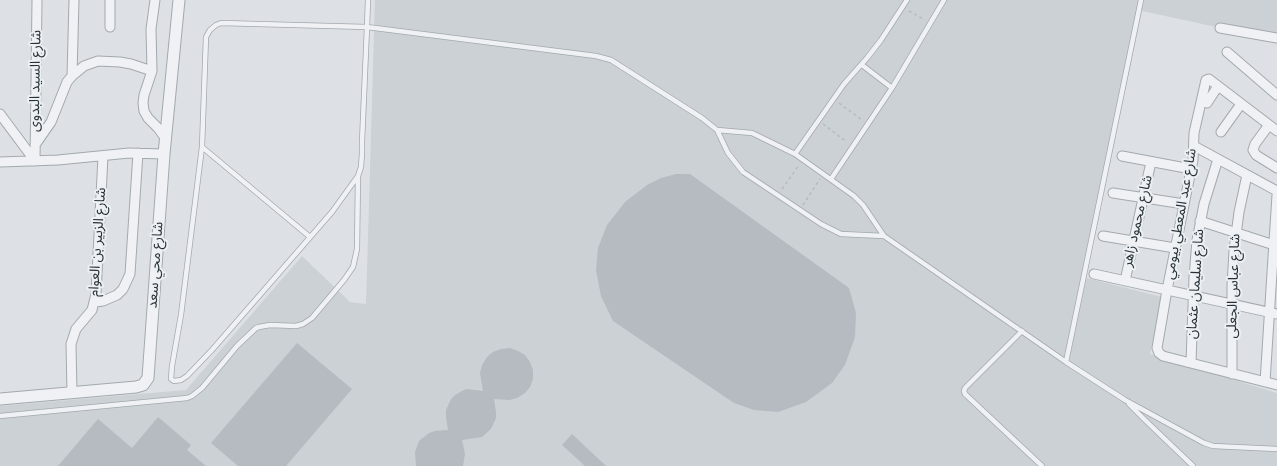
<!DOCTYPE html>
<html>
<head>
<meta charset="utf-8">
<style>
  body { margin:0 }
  canvas { display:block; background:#dde1e5 }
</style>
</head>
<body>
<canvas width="1277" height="466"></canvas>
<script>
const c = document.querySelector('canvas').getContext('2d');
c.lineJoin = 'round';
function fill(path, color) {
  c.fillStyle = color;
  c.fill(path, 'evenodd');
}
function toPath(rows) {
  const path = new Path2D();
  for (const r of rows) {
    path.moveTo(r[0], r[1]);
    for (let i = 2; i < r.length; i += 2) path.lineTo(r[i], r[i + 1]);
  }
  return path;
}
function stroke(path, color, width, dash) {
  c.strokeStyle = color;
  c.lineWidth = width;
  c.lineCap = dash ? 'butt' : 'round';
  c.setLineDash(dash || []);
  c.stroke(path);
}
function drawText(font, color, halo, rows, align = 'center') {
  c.font = font + ' Roboto,"Noto Sans Arabic",sans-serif';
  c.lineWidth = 4;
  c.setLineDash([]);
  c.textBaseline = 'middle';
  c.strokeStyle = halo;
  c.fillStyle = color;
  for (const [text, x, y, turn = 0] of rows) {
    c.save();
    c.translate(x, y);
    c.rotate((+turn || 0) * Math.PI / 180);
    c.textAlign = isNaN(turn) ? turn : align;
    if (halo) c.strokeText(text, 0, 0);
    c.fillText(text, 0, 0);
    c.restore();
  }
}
fill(toPath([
  [375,0,1277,0,1277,40,1142,11,1086,278,1162,297,1150,354,1277,393,1277,466,0,466,0,406,186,390,302,256,350,302,366,304]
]), '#cbd1d5');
fill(toPath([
  [676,174,690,174,849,288,856,313,855,337,845,365,832,383,806,402,778,412,754,410,734,403,613,321,601,296,596,270,598,248,607,225,625,202,647,185,661,178],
  [297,343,352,389,286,466,238,466,211,443],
  [510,348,518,351,525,355,530,362,533,370,533,379,530,387,525,393,517,398,509,400,494,399,496,412,496,418,491,429,482,437,462,440,465,454,463,466,416,466,415,452,419,441,429,433,435,431,448,430,446,416,446,410,451,399,455,395,466,389,483,391,480,373,482,365,487,357,493,352,501,349],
  [158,417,191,445,187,450,206,466,58,466,98,419,132,448],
  [572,434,606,466,585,466,562,445]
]), '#b5bbc1');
const service = toPath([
  [368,0,367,27,362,142,362,153,361,167,358,176,332,212,212,350,187,376,181,380,174,381,171,379,172,366,181,315,202,147,206,37,210,30,216,25,221,23,367,27,596,56,611,60,702,118,717,130,728,153,743,172,821,224,841,234,884,236],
  [862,65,892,88],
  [717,130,752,133,795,154,854,196,863,205,884,236,1066,362,1125,400,1204,443,1213,446,1277,449],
  [202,147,310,237],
  [795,154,844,84,867,58,881,40,907,0],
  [831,179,892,88,944,0],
  [1022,331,965,388,964,391,965,394,1042,466],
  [1066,362,1141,0],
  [1129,404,1146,421,1193,466],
  [0,416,187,398,192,396,202,388,237,346,256,328,259,327,270,325,296,326,303,324,312,318,344,280,353,267,357,249,358,176]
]);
const minor = toPath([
  [110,0,110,27],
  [155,0,151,29,152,71,144,95,143,103,144,111,148,118,158,128,166,139],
  [1220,28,1277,38],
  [1227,52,1277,95],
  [72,76,74,0],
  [1207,103,1218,86],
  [0,114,35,161],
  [1269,125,1255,144,1253,150,1256,155,1277,168],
  [1277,131,1209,79,1206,80,1194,133,1193,160,1167,290,1157,348,1159,353,1163,356,1277,385],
  [1221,132,1241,104],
  [35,145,51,122,67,82,72,76,84,66,98,61,120,62,131,64,152,71],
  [1194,146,1277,191],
  [1122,156,1191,169],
  [35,161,37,0],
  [0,162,58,160,129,153,164,154],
  [1113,193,1184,204],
  [1200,221,1274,245],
  [1103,236,1175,248],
  [1094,274,1277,314],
  [1125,281,1151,162],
  [95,302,103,301,117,295,123,289,130,274,138,153],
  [1191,363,1194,277,1197,240,1204,204,1218,159],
  [1232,374,1232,286,1234,250,1239,212,1247,175],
  [1265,382,1277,195],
  [72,393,71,344,76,329,92,310,96,294,103,156]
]);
const tertiary = toPath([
  [0,399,136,387,143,385,148,378,164,154,179,0]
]);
stroke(service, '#a3a9ae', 6);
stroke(minor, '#a3a9ae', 11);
stroke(tertiary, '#a3a9ae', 13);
stroke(toPath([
  [909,11,925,20],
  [839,103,862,120],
  [823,124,847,142],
  [782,189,799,165],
  [803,205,820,179]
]), '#b7bbc0', 1.5, [3, 3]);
stroke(service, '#eff1f4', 4.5);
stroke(minor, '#eff1f4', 9);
stroke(tertiary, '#eff1f4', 11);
drawText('14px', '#283139', '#ecf0f3', [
  ["شارع السيد البدوى",36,81,-89],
  ["شارع عبد المعطي بيومي",1181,214,-80],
  ["شارع محمود زاهر",1138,221,-77],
  ["شارع الزبير بن العوام",98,242,-86],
  ["شارع محي سعد",156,265,-86],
  ["شارع سليمان عثمان",1196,284,-86],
  ["شارع عباس الجعلى",1234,286,-88]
]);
</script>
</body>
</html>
